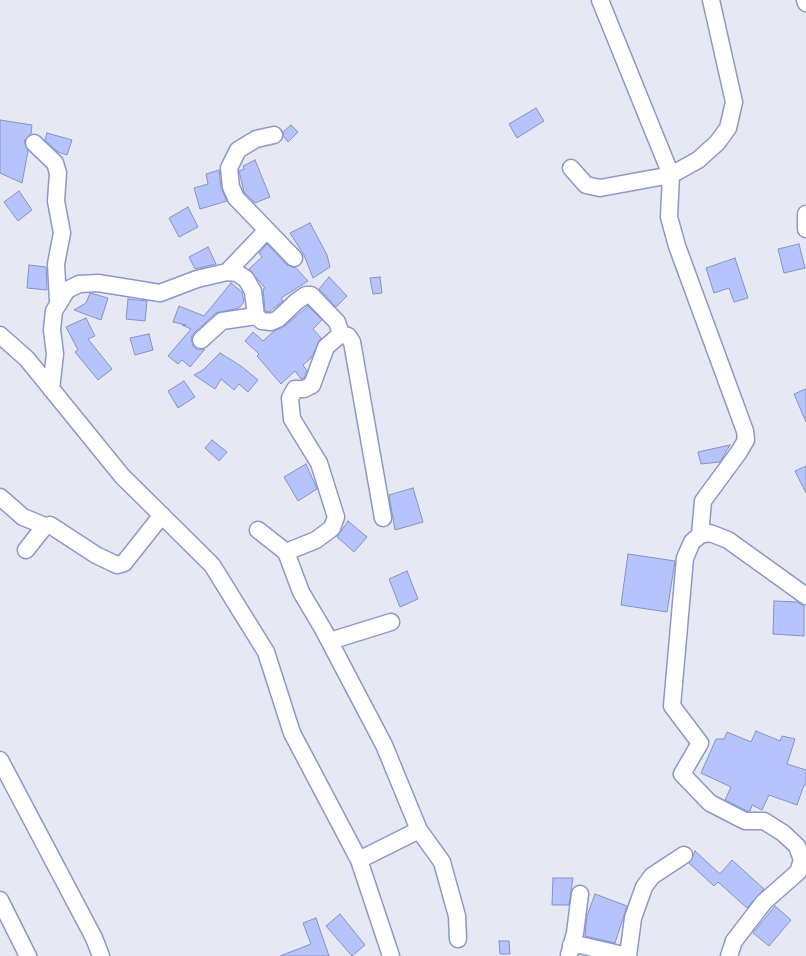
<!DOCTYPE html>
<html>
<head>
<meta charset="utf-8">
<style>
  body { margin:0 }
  canvas { display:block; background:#e6e9f4 }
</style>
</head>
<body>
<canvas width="806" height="956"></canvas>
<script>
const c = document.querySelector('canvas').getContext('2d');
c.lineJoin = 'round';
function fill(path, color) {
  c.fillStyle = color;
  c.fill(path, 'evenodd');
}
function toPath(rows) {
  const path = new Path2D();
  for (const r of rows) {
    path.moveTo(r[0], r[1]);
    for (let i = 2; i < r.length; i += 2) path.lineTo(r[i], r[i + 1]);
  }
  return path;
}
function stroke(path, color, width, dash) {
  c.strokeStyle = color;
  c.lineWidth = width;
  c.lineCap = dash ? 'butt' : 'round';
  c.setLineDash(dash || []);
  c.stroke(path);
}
const building = toPath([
  [536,108,544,121,517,138,509,124,536,108],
  [0,120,32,125,31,134,24,141,28,151,22,183,0,173,0,120],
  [291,125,298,132,288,142,284,137,283,132,291,125],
  [47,133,72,140,67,155,58,152,45,140,47,133],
  [255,160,270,197,255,203,244,192,239,171,244,169,243,166,255,160],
  [219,170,221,188,227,201,200,209,194,188,208,184,206,174,219,170],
  [19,191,32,210,18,221,4,202,19,191],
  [188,207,198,227,179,237,169,218,188,207],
  [310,223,327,255,330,267,313,278,304,255,290,233,310,223],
  [267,244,287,265,296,268,308,281,281,298,283,301,269,312,265,311,263,289,265,288,249,269,262,257,259,253,267,244],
  [799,244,805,268,784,273,778,249,799,244],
  [208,247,216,264,195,269,189,257,208,247],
  [735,258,748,298,734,302,729,288,714,293,706,268,735,258],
  [29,265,46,267,47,290,27,288,29,265],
  [329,277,347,296,336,307,319,289,329,277],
  [380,277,382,293,373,294,370,278,380,277],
  [231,283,242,292,244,302,239,308,216,313,194,333,191,337,193,346,198,350,205,349,190,367,182,360,178,364,168,356,191,329,182,325,186,325,173,322,179,306,204,316,231,283],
  [90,293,108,298,101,320,74,310,86,303,90,293],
  [128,299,147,301,145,321,126,319,128,299],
  [308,306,322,320,313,329,321,338,311,358,303,365,307,371,304,378,301,379,295,371,281,384,257,356,259,354,245,341,253,332,263,341,274,331,285,326,308,306],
  [86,318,95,336,88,339,112,369,98,380,75,352,78,350,66,327,86,318],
  [149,334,153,350,135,355,130,338,149,334],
  [220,353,241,366,258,380,248,392,239,384,234,390,221,379,215,389,194,375,203,370,220,353],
  [184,381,195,397,178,408,168,391,184,381],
  [806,389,806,422,794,394,806,389],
  [212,440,227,452,219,461,205,448,212,440],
  [730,445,720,462,701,464,698,452,730,445],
  [306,464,317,489,298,501,284,477,306,464],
  [806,466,806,493,795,471,806,466],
  [413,488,423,522,395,530,389,495,413,488],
  [348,521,367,537,354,552,337,537,348,521],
  [628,554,675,561,667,612,621,605,628,554],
  [407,571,418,599,400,607,389,579,407,571],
  [774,601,797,602,804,606,804,636,773,634,774,601],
  [756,731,780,741,782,736,795,739,787,764,806,770,806,785,804,785,797,805,769,795,762,810,752,805,750,811,747,811,725,800,731,787,701,773,716,739,724,739,727,732,751,742,756,731],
  [695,851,720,874,732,860,764,889,747,908,718,882,714,886,689,863,695,851],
  [553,878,573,878,569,905,552,905,553,878],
  [595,894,627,906,615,943,585,936,587,916,595,894],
  [775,906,791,920,769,946,753,933,775,906],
  [340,914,365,945,352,956,326,926,340,914],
  [316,918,329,956,280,956,311,944,303,923,316,918],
  [499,941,509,941,510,954,500,954,499,941]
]);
fill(building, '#b6c4fd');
stroke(building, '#8591c7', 1);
const minor = toPath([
  [600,0,671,175,669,217,677,246,745,431,746,440,739,452,703,501,700,535],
  [805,0,806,3],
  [274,135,256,139,238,150,229,168,231,187,236,198,294,258],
  [34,143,55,163,58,173,56,201,62,233,56,264,58,301],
  [571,168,586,185,600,188,671,175,698,160,717,143,728,128,734,102,711,0],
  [806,214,806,229],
  [227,272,267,230],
  [0,335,27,359,122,476,212,565,266,652,292,733,359,860,391,956],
  [201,340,222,321,256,316],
  [51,389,55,354,52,330,54,311,67,290,79,284,98,283,160,293,197,279,227,272,237,273,246,279,253,291,256,316,262,321,271,322,278,319,297,301,306,295,311,295,337,322,341,334],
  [0,497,23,517,45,526],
  [258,530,286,552,301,592,323,629,384,745,419,830,442,862,457,916,458,939],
  [26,550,45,526,50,525,96,555,117,565,124,563,162,515],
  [286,552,316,540,332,528,336,517,319,463,292,419,290,398,295,389,304,389,312,385,326,347,341,334,348,336,352,342,383,518],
  [330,641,391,622],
  [0,760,94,938,101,956],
  [359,860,419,830],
  [0,900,28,956],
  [571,945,580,945,628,956,633,918,644,887,652,876,684,855],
  [569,955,575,933,580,894],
  [729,956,734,941,764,902,798,872,802,860,797,846,783,833,764,821,745,821,710,803,682,774,700,743,672,706,685,558,692,542,700,535,710,533,728,540,806,596]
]);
stroke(minor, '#8b97cd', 19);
stroke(minor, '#fff', 16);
</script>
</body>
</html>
